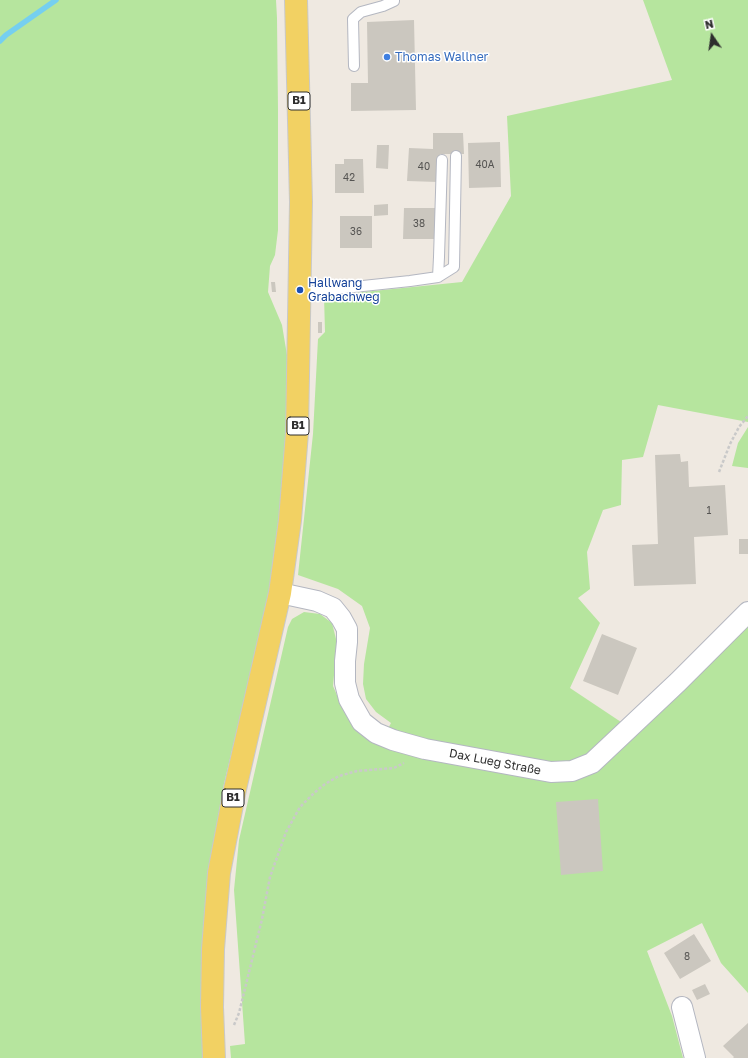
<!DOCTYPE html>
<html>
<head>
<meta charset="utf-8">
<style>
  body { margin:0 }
  #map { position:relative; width:748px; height:1058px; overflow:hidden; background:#efe9e1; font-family:"Golos Text",sans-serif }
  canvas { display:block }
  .north { position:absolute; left:692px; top:16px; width:40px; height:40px; -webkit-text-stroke:3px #fff; paint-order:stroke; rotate:347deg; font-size:11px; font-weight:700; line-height:16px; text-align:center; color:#2e2e2e }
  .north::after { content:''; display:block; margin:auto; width:14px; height:18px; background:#2e2e2e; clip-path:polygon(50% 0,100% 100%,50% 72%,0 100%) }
</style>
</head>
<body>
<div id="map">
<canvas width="748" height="1058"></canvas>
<div class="north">N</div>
</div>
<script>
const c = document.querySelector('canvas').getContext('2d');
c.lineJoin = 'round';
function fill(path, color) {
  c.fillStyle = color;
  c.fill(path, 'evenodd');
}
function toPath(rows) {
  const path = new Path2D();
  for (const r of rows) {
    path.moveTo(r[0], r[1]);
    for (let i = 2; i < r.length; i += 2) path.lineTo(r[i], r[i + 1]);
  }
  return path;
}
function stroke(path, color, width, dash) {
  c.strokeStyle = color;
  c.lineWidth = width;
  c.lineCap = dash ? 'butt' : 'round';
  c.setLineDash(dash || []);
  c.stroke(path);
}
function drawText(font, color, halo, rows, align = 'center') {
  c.font = font + ' "Golos Text",sans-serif';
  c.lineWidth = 3;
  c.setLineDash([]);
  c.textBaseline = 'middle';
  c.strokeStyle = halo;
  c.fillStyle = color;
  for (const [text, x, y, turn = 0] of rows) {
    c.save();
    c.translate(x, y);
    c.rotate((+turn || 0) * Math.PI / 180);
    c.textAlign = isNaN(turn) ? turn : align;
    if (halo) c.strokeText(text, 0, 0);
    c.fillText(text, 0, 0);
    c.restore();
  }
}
fill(toPath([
  [0,0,276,0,277,18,278,110,278,230,275,255,270,266,268,292,282,325,288,361,288,426,278,539,269,597,223,788,211,862,204,1058,0,1058],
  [643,0,748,0,748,422,658,405,643,457,622,460,621,505,603,510,587,552,590,589,578,598,600,623,570,688,636,732,748,621,748,993,721,963,702,923,647,951,672,1016,683,1058,231,1058,230,1046,245,1044,234,890,239,840,288,627,292,619,304,612,320,614,332,623,337,643,333,686,343,709,360,731,380,744,391,723,376,712,366,699,363,684,364,664,370,628,362,606,338,589,298,575,313,434,318,339,325,332,324,296,462,282,511,196,507,116,672,80],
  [748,427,748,468,732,466,738,443]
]), '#b6e59e');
stroke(toPath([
  [0,41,6,35,56,0]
]), '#75cff0', 5.5);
fill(toPath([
  [414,20,416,110,351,111,351,83,368,83,367,22],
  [433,133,463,133,464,154,440,154,438,182,407,181,409,148,433,149],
  [500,142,501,187,469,188,468,143],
  [377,145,389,145,388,169,376,168],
  [344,159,363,159,364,193,335,193,335,164,344,164],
  [388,204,388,215,374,216,374,205],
  [404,208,435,208,435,239,403,239],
  [340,216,372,216,372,248,340,248],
  [271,282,275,282,276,292,272,292],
  [318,322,322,322,322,333,318,333],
  [680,454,681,462,688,461,689,487,725,485,728,535,694,537,696,584,634,586,632,545,658,544,655,455],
  [739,539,748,539,748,554,739,554],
  [602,634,637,648,618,695,583,681],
  [598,799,603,871,561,875,556,802],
  [694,934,711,961,680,979,664,953],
  [705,984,710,994,697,1000,692,990],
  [748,1023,748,1058,733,1058,734,1057,723,1046]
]), '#cbc7bf');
const lane = toPath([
  [354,66,353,19,361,12,383,6,394,1,394,0],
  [438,277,454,267,456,156],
  [300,290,316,291,410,281,438,277,439,257,442,160]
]);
const street = toPath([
  [280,593,317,601,333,608,341,618,347,629,347,642,345,661,345,683,349,699,362,722,376,733,393,740,425,749,551,772,572,771,592,763,678,682,748,612],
  [682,1007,695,1058]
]);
const primary = toPath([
  [214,1058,212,1007,213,949,219,873,235,789,280,593,290,520,297,433,301,202,296,0]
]);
stroke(lane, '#b4b7c1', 12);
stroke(street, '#b4b7c1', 22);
stroke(primary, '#c9c9c9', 24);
stroke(toPath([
  [719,472,730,444,739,427,748,416],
  [234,1025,239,1013,262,919,270,877,286,832,300,807,314,793,325,784,339,776,357,771,394,768,404,763]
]), '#c9c9c9', 2.5, [3, 2]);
stroke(lane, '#fff', 10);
stroke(street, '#fff', 20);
stroke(primary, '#f2d163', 22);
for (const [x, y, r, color] of [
  [387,57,4,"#3f7fe0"],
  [300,290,4,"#1a4fb4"]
]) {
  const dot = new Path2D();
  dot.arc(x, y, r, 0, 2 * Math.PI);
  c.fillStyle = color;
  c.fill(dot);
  stroke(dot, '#fff', 1.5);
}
drawText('10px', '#555452', null, [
  ["40A",485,165],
  ["40",424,167],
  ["42",349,178],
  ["38",419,224],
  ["36",356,232],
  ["1",709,511],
  ["8",687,957]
]);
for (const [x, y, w] of [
  [299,101,22],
  [298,426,22],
  [233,798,22]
]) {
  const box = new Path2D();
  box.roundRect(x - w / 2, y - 9, w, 18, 3);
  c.fillStyle = '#fff';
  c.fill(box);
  stroke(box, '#2e2e2e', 1);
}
drawText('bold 11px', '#2e2e2e', null, [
  ["B1",299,101],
  ["B1",298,426],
  ["B1",233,798]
]);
drawText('12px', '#366cbe', '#fff', [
  ["Thomas Wallner",395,57]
], 'left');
drawText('12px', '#164399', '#fff', [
  ["Hallwang",308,283],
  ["Grabachweg",308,297]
], 'left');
drawText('12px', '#2e2e2e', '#fff', [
  ["Dax Lueg Straße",495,762,11]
]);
</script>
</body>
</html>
